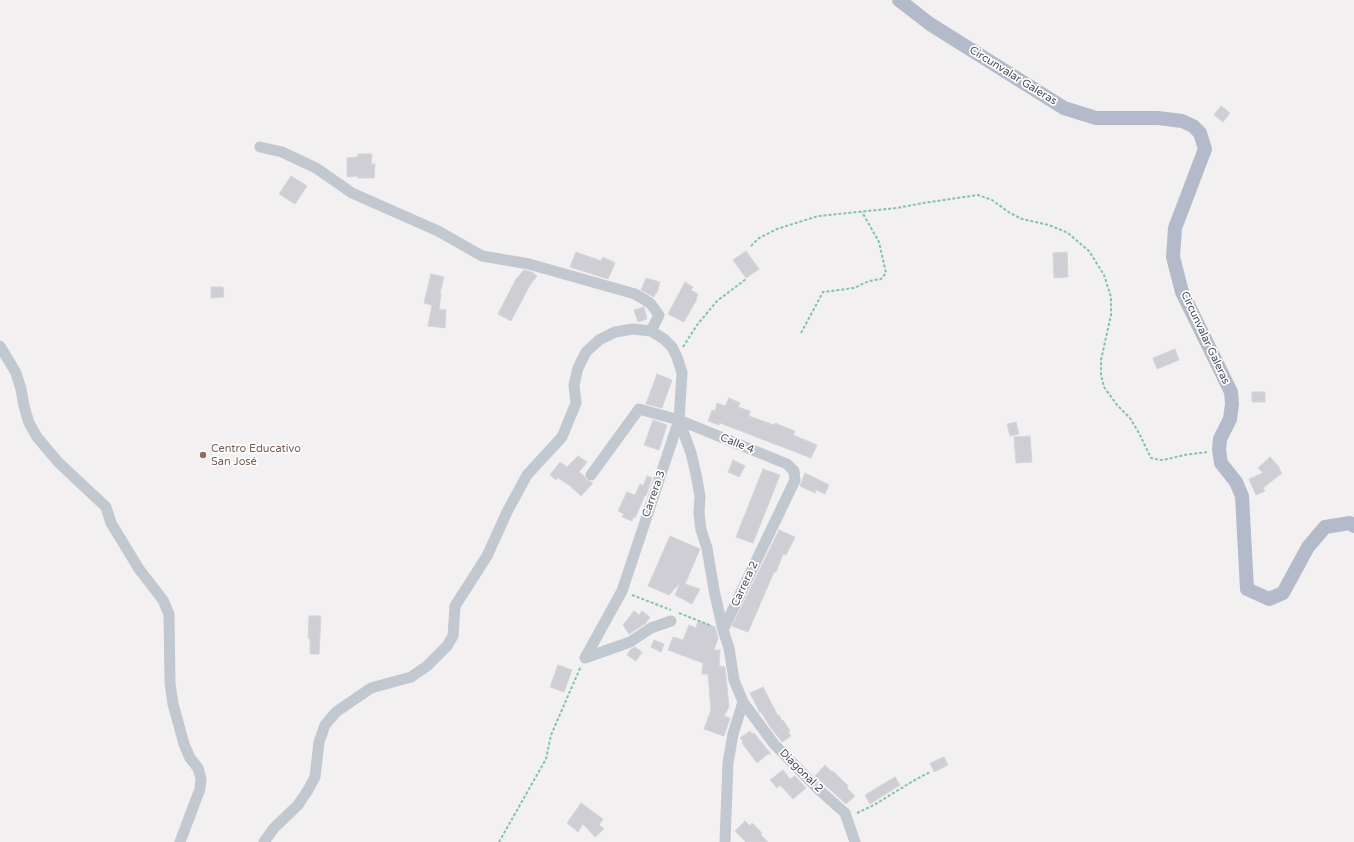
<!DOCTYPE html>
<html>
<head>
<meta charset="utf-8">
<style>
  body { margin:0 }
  canvas { display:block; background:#f2f0f0 }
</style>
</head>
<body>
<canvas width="1354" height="842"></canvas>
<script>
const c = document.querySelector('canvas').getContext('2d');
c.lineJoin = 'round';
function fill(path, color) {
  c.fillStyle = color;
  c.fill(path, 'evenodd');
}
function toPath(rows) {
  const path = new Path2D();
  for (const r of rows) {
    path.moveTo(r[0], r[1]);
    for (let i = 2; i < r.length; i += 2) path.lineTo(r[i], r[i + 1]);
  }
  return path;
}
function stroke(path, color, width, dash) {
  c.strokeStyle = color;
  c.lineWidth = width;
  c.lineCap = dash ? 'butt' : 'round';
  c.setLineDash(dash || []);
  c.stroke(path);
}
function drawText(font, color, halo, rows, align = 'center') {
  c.font = font + ' "Varela Round",sans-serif';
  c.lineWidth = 3.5;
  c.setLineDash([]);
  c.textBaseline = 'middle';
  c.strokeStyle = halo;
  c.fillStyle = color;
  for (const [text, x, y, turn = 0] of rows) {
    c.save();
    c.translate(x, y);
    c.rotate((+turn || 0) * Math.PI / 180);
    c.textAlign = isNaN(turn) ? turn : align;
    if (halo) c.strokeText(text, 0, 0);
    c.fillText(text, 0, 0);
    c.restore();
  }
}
const building = toPath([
  [1221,106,1230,113,1223,122,1214,115,1221,106],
  [358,154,372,154,371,164,375,164,374,178,358,178,358,176,347,177,347,158,358,157,358,154],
  [291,176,307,186,295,204,279,194,291,176],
  [746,251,759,269,746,278,733,260,746,251],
  [576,252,601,261,603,257,615,263,608,279,570,267,576,252],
  [1067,252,1068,277,1054,278,1053,253,1067,252],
  [524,270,532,272,537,276,530,285,511,321,498,314,516,279,524,270],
  [431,274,444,277,440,293,441,293,439,309,446,310,445,328,428,326,432,305,424,303,431,274],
  [646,278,660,282,657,293,656,292,654,297,641,290,646,278],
  [685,282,693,287,691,290,698,294,696,298,697,299,684,322,668,314,685,282],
  [211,287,223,287,224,297,211,298,211,287],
  [644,307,647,319,638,322,634,310,644,307],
  [1175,349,1179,360,1157,369,1153,358,1175,349],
  [657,374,672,380,662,408,646,404,657,374],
  [1252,392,1265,392,1265,402,1252,402,1252,392],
  [729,398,740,403,738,407,750,411,749,416,774,425,775,423,795,431,793,435,817,445,811,458,720,423,719,425,708,421,712,410,715,411,717,403,725,406,729,398],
  [653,420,667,425,659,450,644,445,653,420],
  [1016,422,1019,434,1010,436,1007,424,1016,422],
  [1030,436,1032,462,1016,463,1014,437,1030,436],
  [578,456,587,462,579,472,584,476,587,480,593,483,581,496,569,485,558,478,556,480,550,475,560,462,567,467,578,456],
  [1270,457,1280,468,1279,469,1282,473,1263,488,1265,491,1256,495,1249,479,1263,473,1258,468,1270,457],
  [733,460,745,466,739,477,728,472,733,460],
  [763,469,780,475,753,543,736,537,763,469],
  [805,473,829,485,825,494,816,490,815,493,800,486,805,473],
  [647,476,652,478,646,496,645,495,635,518,633,517,632,521,622,517,624,514,618,511,627,492,635,495,640,484,643,486,647,476],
  [779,530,795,537,786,555,783,554,776,572,774,572,748,632,732,626,779,530],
  [670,536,700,549,685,584,700,589,692,604,675,595,680,583,669,595,648,586,670,536],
  [634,611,639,615,642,611,650,617,645,624,629,634,623,625,634,611],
  [309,616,321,616,319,654,310,654,310,639,308,638,309,616],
  [698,621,715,627,718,638,714,650,720,650,719,666,725,667,729,707,724,716,730,718,724,736,704,729,711,710,708,674,702,674,703,663,668,650,673,637,683,640,689,625,696,628,698,621],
  [654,640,664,644,661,652,651,647,654,640],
  [635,647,642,652,636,661,627,655,631,649,635,647],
  [558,665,572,670,564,692,550,687,558,665],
  [763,687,778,716,779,715,782,721,783,720,790,731,788,732,791,736,782,742,771,728,761,712,760,713,750,693,763,687],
  [750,731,752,734,754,733,771,754,768,754,757,763,742,743,743,741,740,738,750,731],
  [944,757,948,765,934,772,930,763,944,757],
  [825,765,832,772,833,771,848,786,847,788,855,796,846,804,815,776,825,765],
  [783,770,790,779,795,776,806,788,793,799,780,785,777,788,770,780,783,770],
  [895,777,900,785,870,804,865,795,895,777],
  [581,803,603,819,599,825,604,829,595,837,583,824,578,832,567,823,581,803],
  [745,821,750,826,752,823,762,833,760,834,768,842,746,842,735,831,745,821]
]);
fill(building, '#ceced4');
stroke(building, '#d5d5da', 1);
stroke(toPath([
  [751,246,759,238,777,229,818,216,897,208,923,203,978,195,992,200,1010,213,1022,219,1049,225,1068,233,1089,251,1104,275,1111,297,1111,315,1101,360,1101,375,1104,387,1117,405,1130,418,1139,433,1151,458,1160,460,1168,459,1184,455,1208,452],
  [801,333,823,292,854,288,869,281,881,279,886,273,879,242,862,212],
  [683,347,697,325,717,301,746,279],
  [632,595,671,610],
  [679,613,712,626],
  [857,813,874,805,913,781,930,772],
  [499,842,546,759,551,735,581,666]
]), '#80c4ad', 2, [3, 2]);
stroke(toPath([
  [260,147,282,152,316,168,352,193,438,231,482,256,529,264,635,294,650,303,659,315,651,331],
  [0,346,16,373,21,389,24,406,29,423,37,437,58,462,106,507,111,523,139,569,163,600,169,614,170,683,173,704,184,744,190,758,198,768,201,779,200,789,180,842],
  [679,420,691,453,696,474,700,496,699,513,701,530,707,548,714,590,723,630,729,648,734,680,743,702,774,744,817,788,845,813,855,842],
  [591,475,639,409,679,420,787,464,794,471,795,480,723,630],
  [585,658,630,642,651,628,671,621],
  [264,842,274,828,298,805,308,790,315,777,319,742,325,725,336,712,371,688,411,677,427,666,447,646,453,636,455,606,487,556,507,512,527,475,562,437,576,403,574,385,578,368,586,352,599,340,615,332,633,329,651,331,664,339,672,347,677,357,682,373,679,420,622,591,585,658],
  [725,842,728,763,733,734,743,702]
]), '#c2c8d0', 11);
stroke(toPath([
  [899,0,930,24,1064,108,1096,118,1158,118,1182,121,1193,126,1200,133,1205,149,1175,228,1173,257,1182,292,1231,392,1232,404,1230,419,1220,439,1219,450,1221,463,1236,482,1242,496,1247,589,1269,599,1283,593,1308,547,1325,527,1350,523,1354,526]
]), '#b3bbcb', 14);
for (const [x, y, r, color] of [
  [203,455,4,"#8d6e63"]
]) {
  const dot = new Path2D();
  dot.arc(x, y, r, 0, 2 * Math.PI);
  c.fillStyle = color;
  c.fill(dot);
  stroke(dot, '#fff', 1.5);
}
drawText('11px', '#4a505b', '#fff', [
  ["Circunvalar Galeras",1013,76,32],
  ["Circunvalar Galeras",1205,338,65],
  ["Calle 4",737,444,22],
  ["Carrera 3",654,494,-71],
  ["Carrera 2",745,584,-65],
  ["Diagonal 2",801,771,45]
]);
drawText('11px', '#785e54', '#fff', [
  ["Centro Educativo",211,449],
  ["San José",211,462]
], 'left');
</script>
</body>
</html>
